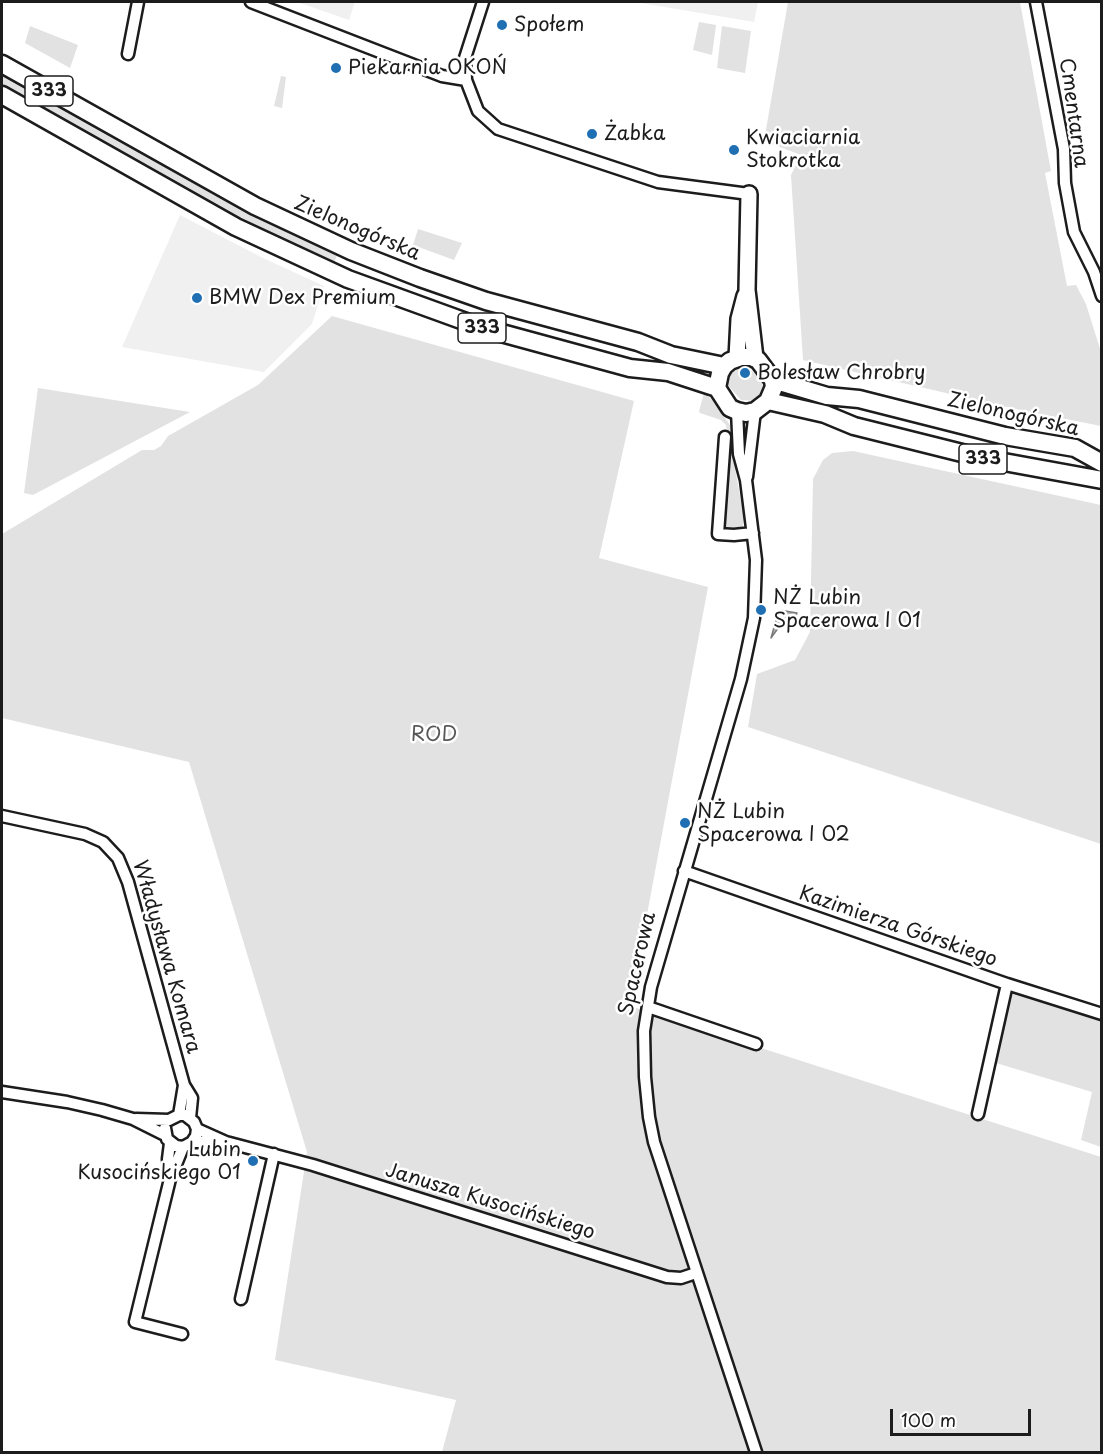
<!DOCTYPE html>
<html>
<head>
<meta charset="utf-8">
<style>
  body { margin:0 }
  #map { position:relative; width:1103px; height:1454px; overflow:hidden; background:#fff; font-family:"Playpen Sans",sans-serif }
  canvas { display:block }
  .frame { position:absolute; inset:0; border:3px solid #1c1c1c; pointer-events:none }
  .scale { position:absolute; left:890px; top:1409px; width:141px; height:27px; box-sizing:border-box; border:3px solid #1c1c1c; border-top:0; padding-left:8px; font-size:18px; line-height:21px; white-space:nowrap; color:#1c1c1c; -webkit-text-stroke:4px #fff; paint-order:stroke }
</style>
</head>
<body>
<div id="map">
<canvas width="1103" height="1454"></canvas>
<div class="frame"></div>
<div class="scale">100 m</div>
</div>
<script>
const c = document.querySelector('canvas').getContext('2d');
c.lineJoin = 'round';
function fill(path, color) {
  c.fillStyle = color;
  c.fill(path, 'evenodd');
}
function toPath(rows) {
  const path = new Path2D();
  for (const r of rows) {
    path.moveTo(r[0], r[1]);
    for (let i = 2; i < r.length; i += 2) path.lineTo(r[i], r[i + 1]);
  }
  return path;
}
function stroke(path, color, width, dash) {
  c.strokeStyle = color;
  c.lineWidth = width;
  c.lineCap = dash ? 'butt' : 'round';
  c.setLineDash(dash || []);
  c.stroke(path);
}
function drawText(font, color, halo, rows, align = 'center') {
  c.font = font + ' "Playpen Sans",sans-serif';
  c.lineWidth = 5;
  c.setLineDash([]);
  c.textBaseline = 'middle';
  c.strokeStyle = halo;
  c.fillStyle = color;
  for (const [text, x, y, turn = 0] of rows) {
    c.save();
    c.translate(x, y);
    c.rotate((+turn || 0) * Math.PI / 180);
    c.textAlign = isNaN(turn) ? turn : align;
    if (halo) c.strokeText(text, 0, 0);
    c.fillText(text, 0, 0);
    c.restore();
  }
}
fill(toPath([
  [297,2,355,2,349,20],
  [635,2,758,2,754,22],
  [180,215,263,258,324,286,312,324,264,372,122,347]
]), '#f0f0f0');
fill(toPath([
  [788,2,1020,2,1051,171,1045,173,1067,286,1076,285,1086,304,1101,352,1101,426,1011,408,803,360,791,175,801,155,764,141],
  [699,22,716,25,712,55,693,50],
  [30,26,78,45,70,68,25,43],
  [722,26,751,31,745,73,717,68],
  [2,67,339,251,333,265,282,242,220,209,2,87],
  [281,76,286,77,282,108,274,106],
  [418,229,462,243,454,260,413,245],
  [332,316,634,401,599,558,708,587,630,1006,1101,1157,1101,1452,442,1452,456,1400,275,1360,307,1152,189,762,2,718,2,534,142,450,154,450,161,446,168,436,258,385],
  [742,365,750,368,761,381,766,385,763,394,755,401,741,400,725,382,731,369],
  [38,388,190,412,33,495,24,493],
  [704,393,712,400,730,425,734,463,744,518,743,526,738,530,727,530,723,524,728,437,726,425,721,420,700,413,699,411],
  [853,451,1101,505,1101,844,748,727,757,674,795,660,810,632,813,479,823,460,832,453],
  [1011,990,1101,1019,1101,1147,1081,1140,1092,1092,996,1063]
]), '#e2e2e2');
const water = toPath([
  [779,610,797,613,792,626,781,624,771,638,779,610]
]);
fill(water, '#b8b8b8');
stroke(water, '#7a7a7a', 1.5);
const street = toPath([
  [251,2,442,76,466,80],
  [483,2,465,58,466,80,478,111,498,129,658,182,749,194],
  [1036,2,1064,149,1065,183,1074,232,1094,272,1102,296],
  [128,54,138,2],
  [737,411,739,454,746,480,756,560,754,618,741,679,651,987,644,1031,645,1077,649,1117,654,1142,756,1452],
  [725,437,718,534,734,535,753,533],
  [747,477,755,411],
  [2,816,85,834,103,842,118,858,128,882,184,1085,192,1098,190,1118],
  [684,871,1007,984,1102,1014],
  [648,1007,756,1044],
  [2,1092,67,1102,102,1110,133,1119,165,1135],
  [978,1114,1007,984],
  [179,1115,184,1085],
  [136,1119,169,1120,179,1115,185,1115,194,1122,197,1129,196,1136,192,1142],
  [165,1128,167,1139,176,1146,183,1147,192,1142,226,1142],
  [197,1129,226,1142,313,1165,667,1277,681,1278,696,1273],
  [170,1178,168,1159,170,1143],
  [241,1299,274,1154],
  [182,1334,135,1322,170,1179,183,1147]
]);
const secondary = toPath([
  [749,194,747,290,755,358],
  [737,358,739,319,745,296]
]);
const primary = toPath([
  [2,64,255,206,351,251,420,278,486,301,638,342,671,355,724,366],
  [2,95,236,227,348,279,483,328,630,368,668,372,717,388],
  [741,357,751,357,758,360,773,380,774,387,768,401,755,411,746,413,737,411,730,408,717,388,720,373,724,366,730,361,741,357],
  [773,380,827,396,859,399,1005,436,1075,448,1102,463],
  [768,401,825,414,854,426,982,458,1102,480]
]);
stroke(street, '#1c1c1c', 15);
stroke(secondary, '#1c1c1c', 20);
stroke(primary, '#1c1c1c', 21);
stroke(street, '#fff', 10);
stroke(secondary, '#fff', 15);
stroke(primary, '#fff', 16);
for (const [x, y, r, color] of [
  [502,25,6,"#1f6fb2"],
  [336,68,6,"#1f6fb2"],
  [592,134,6,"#1f6fb2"],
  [734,150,6,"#1f6fb2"],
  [197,298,6,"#1f6fb2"],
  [745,373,6,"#1f6fb2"],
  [761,610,6,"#1f6fb2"],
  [685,823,6,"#1f6fb2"],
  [253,1161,6,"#1f6fb2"]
]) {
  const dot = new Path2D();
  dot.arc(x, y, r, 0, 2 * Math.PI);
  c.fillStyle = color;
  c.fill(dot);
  stroke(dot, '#fff', 2);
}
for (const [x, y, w] of [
  [49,91,48],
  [482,328,48],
  [983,459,48]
]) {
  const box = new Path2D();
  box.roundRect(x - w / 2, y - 15, w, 30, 4.5);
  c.fillStyle = '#fff';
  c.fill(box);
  stroke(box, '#1c1c1c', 1.5);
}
drawText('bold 18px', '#1c1c1c', null, [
  ["333",49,91],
  ["333",482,328],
  ["333",983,459]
]);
drawText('20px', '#1c1c1c', '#fff', [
  ["Społem",514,25],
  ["Piekarnia OKOŃ",348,68],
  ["Żabka",604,134],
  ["Kwiaciarnia",746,138],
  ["Stokrotka",746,161],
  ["BMW Dex Premium",209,298],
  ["Bolesław Chrobry",757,373],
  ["NŻ Lubin",773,598],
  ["Spacerowa I 01",773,621],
  ["NŻ Lubin",697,812],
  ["Spacerowa I 02",697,835],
  ["Lubin",241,1150,"right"],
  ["Kusocińskiego 01",241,1173,"right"]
], 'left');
drawText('20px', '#1c1c1c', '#fff', [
  ["Cmentarna",1073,113,82],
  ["Zielonogórska",357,229,23],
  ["Zielonogórska",1013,415,13],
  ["Kazimierza Górskiego",898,927,19],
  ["Władysława Komara",166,957,74],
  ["Spacerowa",638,964,-77],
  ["Janusza Kusocińskiego",490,1202,17]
]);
drawText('20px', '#575757', '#fff', [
  ["ROD",434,735]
]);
</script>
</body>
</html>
